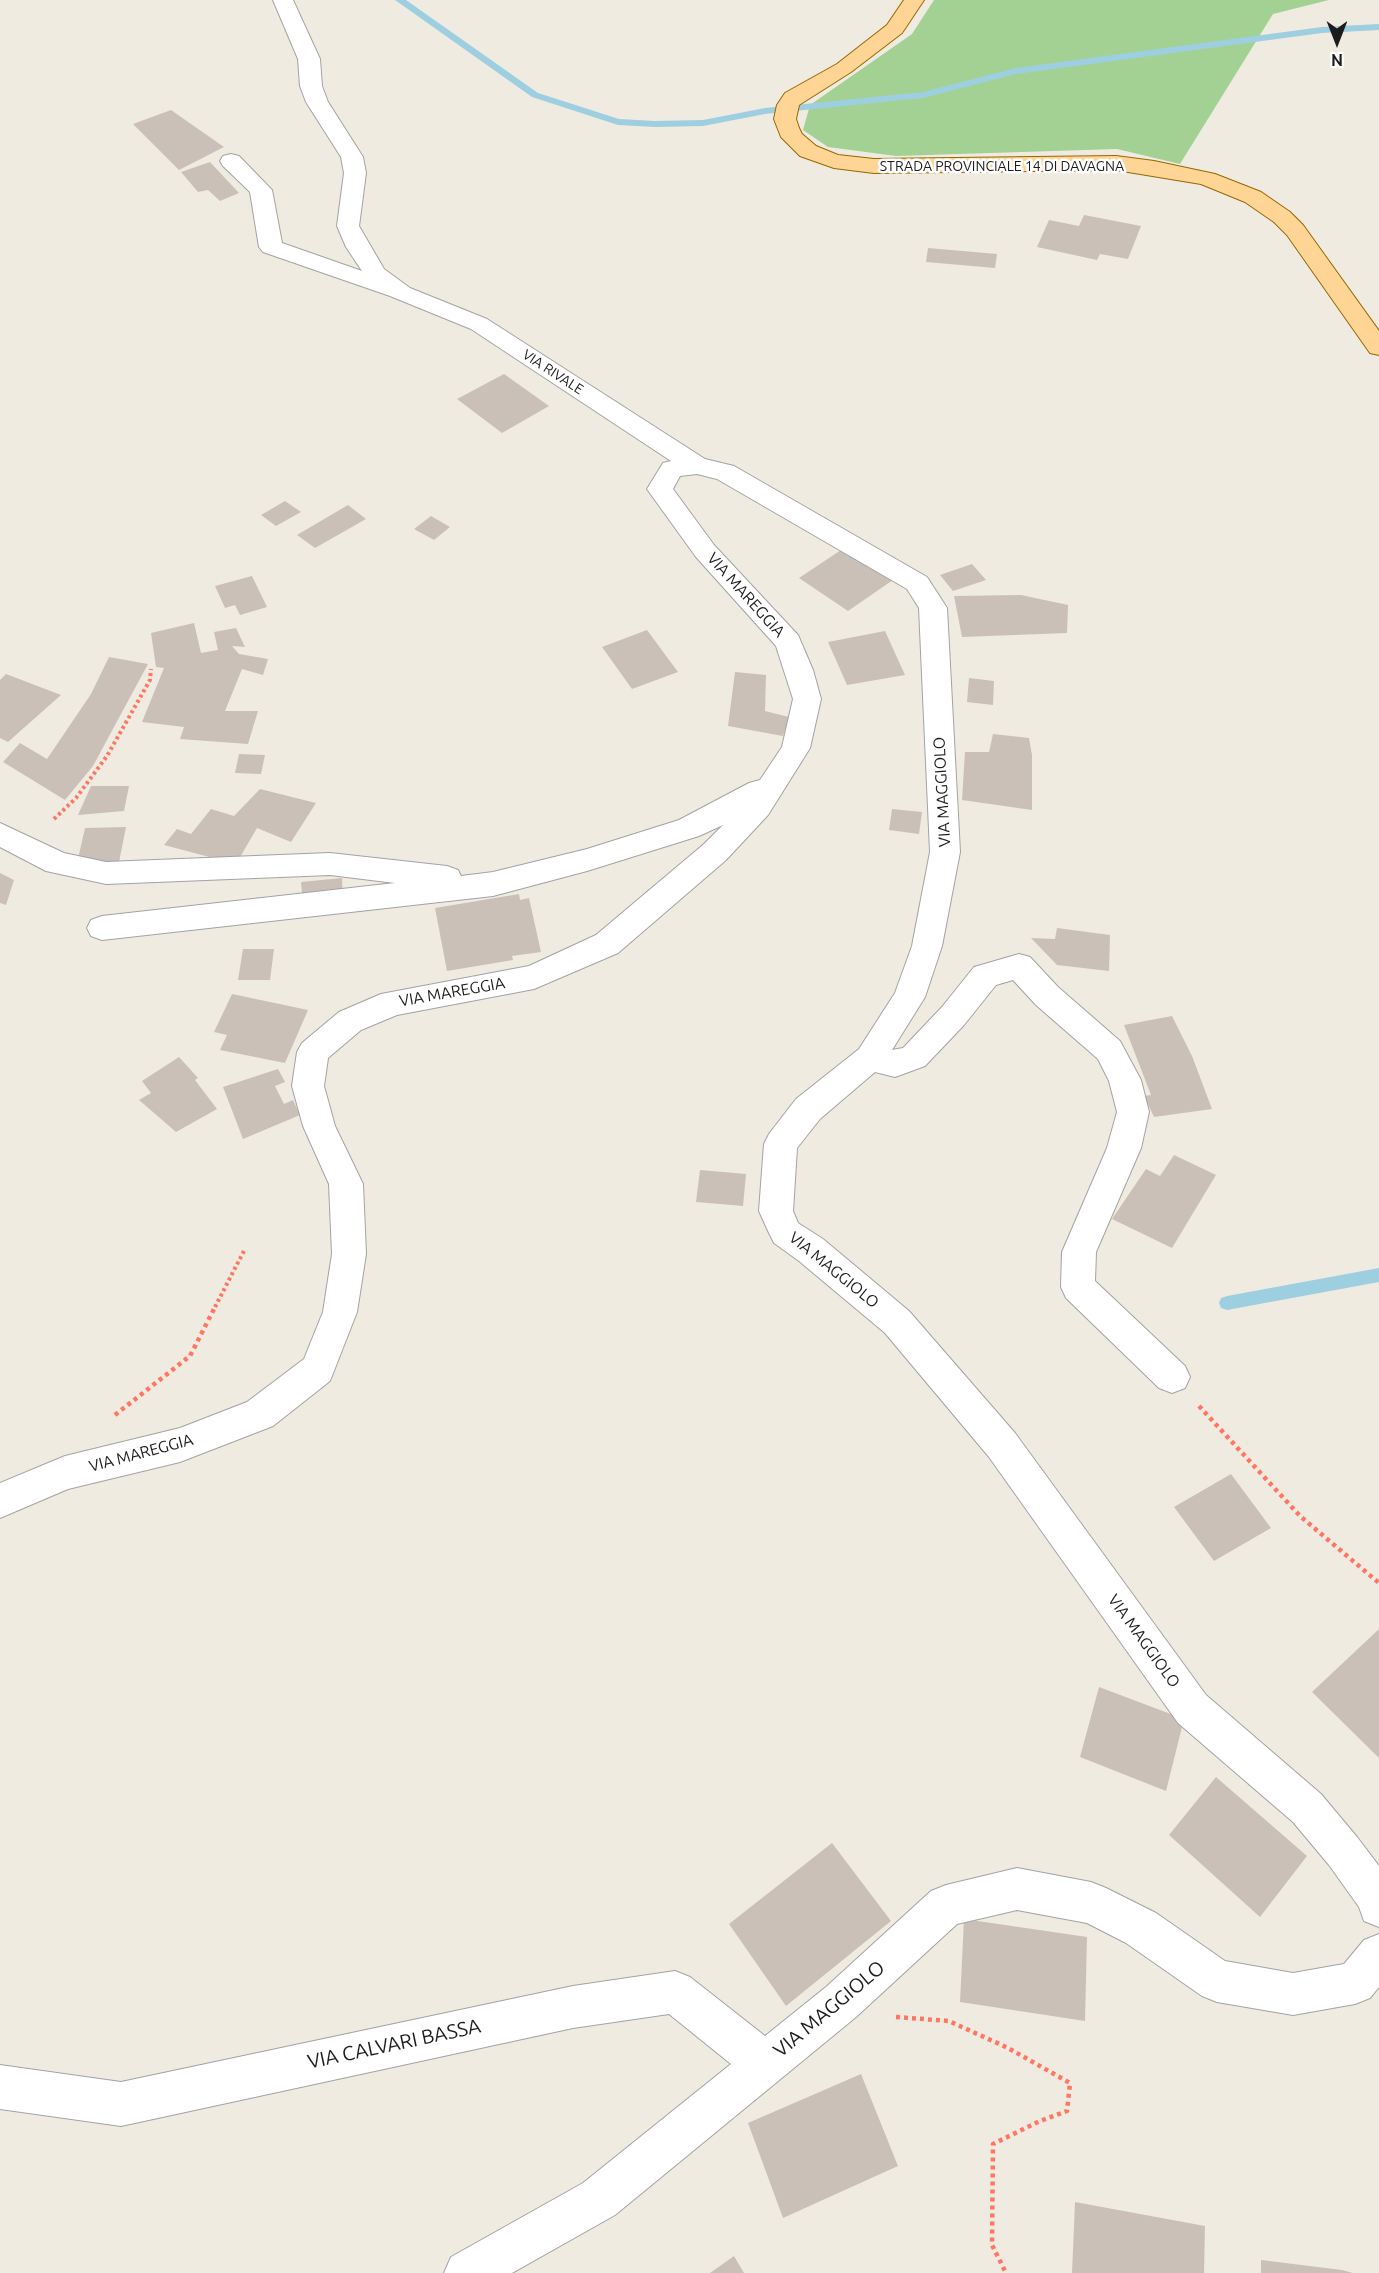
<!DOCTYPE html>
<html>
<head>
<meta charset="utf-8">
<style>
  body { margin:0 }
  #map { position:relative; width:1379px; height:2273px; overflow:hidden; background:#efebe1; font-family:Ubuntu,sans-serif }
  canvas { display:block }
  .north { position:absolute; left:1307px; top:12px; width:60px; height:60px; -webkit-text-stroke:4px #fff; paint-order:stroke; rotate:180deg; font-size:16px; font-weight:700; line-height:24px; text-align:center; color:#1c1c1c }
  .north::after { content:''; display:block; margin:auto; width:21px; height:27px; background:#1c1c1c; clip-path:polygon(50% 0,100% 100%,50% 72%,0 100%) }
</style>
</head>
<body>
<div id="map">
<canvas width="1379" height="2273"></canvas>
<div class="north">N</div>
</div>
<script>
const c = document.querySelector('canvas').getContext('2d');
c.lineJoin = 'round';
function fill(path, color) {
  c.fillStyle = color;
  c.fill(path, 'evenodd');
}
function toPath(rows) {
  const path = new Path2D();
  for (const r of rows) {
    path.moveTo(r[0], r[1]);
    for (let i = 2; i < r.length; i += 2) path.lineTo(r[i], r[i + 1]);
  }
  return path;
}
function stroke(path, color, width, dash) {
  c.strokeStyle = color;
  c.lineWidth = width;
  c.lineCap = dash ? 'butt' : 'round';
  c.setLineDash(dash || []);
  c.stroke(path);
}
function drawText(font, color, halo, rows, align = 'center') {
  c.font = font + ' Ubuntu,sans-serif';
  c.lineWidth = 5;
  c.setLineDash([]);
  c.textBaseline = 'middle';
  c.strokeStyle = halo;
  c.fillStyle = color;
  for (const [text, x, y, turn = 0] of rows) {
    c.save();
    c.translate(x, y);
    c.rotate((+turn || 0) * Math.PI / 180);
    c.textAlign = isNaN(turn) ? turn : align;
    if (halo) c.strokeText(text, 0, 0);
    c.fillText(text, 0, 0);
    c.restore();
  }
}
fill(toPath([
  [934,0,1329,0,1273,14,1180,164,1117,149,896,156,828,147,803,130,810,105,912,34]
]), '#a3d193');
fill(toPath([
  [395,0,406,0,538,93,619,119,655,121,703,120,765,108,923,92,1016,68,1322,27,1379,24,1379,30,1322,33,1016,74,923,98,765,114,703,126,655,127,618,125,532,97,395,0],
  [1379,1268,1379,1282,1227,1310,1221,1308,1219,1303,1221,1298,1227,1296,1379,1268]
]), '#9ecfe0');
fill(toPath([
  [171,110,224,147,179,170,133,124],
  [210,162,239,193,220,201,208,190,198,192,181,172],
  [1084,215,1141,226,1128,259,1100,254,1097,260,1037,247,1049,220,1079,226],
  [928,248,997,254,995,268,926,262],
  [504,374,549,406,502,433,457,399],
  [285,501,301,512,276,526,261,515],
  [348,505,366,519,315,548,297,535],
  [431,516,450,527,434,540,414,529],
  [844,548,893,580,848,611,799,578],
  [972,564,986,580,953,591,940,575],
  [252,576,267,607,240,615,235,605,225,608,215,586],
  [1021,595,1068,605,1067,633,962,637,954,596],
  [194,623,201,653,218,650,214,632,236,628,245,647,232,646,239,654,268,659,263,675,242,669,225,711,258,711,248,744,180,739,184,727,142,722,164,668,156,667,151,633],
  [647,630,678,672,632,689,602,647],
  [885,631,905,675,847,685,828,642],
  [109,657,148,664,93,766,65,800,3,762,20,743,47,759,91,694],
  [735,672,766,675,765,711,789,717,783,736,728,726],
  [6,674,61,695,8,742,0,738,0,680],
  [969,678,994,681,993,705,967,702],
  [993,734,1029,738,1032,755,1032,810,962,800,965,752,989,752],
  [239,754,265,755,261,774,235,773],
  [91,786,129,786,124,811,78,815],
  [260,789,316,803,291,842,257,828,236,864,164,845,177,829,191,834,211,809,234,816],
  [892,809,922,812,919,834,889,830],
  [126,827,119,862,77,863,85,828],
  [0,873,14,880,6,905,0,903],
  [342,878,343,900,303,905,301,882],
  [519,894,520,900,529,898,541,952,512,956,513,960,447,971,435,908],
  [1057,928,1110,935,1109,971,1057,965,1031,938,1055,939],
  [243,949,274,949,270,980,238,980],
  [232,994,308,1010,285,1063,220,1050,227,1035,214,1032],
  [1172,1016,1192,1056,1212,1109,1154,1117,1144,1096,1151,1095,1124,1025],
  [179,1057,198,1078,195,1080,217,1109,176,1132,139,1100,151,1093,142,1081],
  [278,1069,285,1082,275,1086,284,1104,293,1100,300,1115,243,1139,223,1087],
  [1174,1155,1216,1175,1172,1248,1112,1219,1146,1169,1160,1176],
  [700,1170,746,1174,743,1206,696,1202],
  [1231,1474,1271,1528,1214,1561,1174,1507],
  [1379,1629,1379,1758,1312,1692],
  [1099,1687,1184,1719,1166,1791,1080,1757],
  [1216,1777,1307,1856,1260,1917,1169,1835],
  [832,1843,891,1921,786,2006,729,1924],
  [964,1919,1087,1937,1085,2021,960,2002],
  [861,2074,898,2166,783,2218,748,2123],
  [1075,2202,1205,2226,1204,2273,1072,2273],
  [734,2256,744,2273,710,2273],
  [1261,2260,1342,2270,1353,2273,1261,2273]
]), '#cbc0b7');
const minor = toPath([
  [273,0,293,0,320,59,322,86,328,102,363,157,366,173,359,226,384,269,410,288,487,319,705,459,734,466,927,577,947,608,960,852,942,946,925,997,892,1050,903,1048,942,1007,974,967,1019,954,1030,957,1058,987,1120,1041,1141,1080,1149,1112,1141,1148,1096,1252,1095,1281,1185,1366,1190,1377,1185,1388,1172,1393,1159,1388,1066,1298,1061,1287,1062,1252,1107,1148,1117,1112,1109,1081,1098,1059,1036,1005,1013,980,996,985,964,1025,925,1066,895,1077,875,1072,820,1119,797,1148,793,1211,798,1223,823,1239,909,1311,1015,1433,1206,1695,1321,1794,1357,1837,1379,1866,1379,1927,1364,1921,1359,1907,1329,1865,1293,1822,1178,1723,989,1457,885,1333,799,1261,774,1243,769,1233,759,1211,764,1144,769,1134,796,1099,859,1049,895,993,912,946,930,852,919,608,907,589,717,479,697,474,680,476,673,489,714,545,798,635,813,670,821,699,810,748,768,815,726,860,618,953,534,989,397,1015,361,1030,328,1058,324,1086,335,1126,363,1184,366,1254,357,1312,330,1381,273,1426,180,1462,68,1489,0,1518,0,1483,65,1456,180,1428,247,1402,304,1359,323,1312,332,1254,329,1184,303,1126,292,1086,297,1052,302,1043,339,1012,381,994,529,966,596,935,704,844,723,825,699,836,587,871,493,896,102,940,91,936,87,928,91,920,102,916,395,883,330,875,106,884,46,871,0,847,0,823,64,853,106,862,330,853,447,866,458,870,461,876,493,872,587,849,679,820,749,783,760,780,782,747,793,699,776,646,696,557,647,489,663,463,671,461,471,329,390,296,263,252,259,247,250,192,223,166,220,161,223,156,231,154,239,156,272,190,282,243,362,271,346,247,337,226,344,173,341,157,306,102,300,86,298,59,273,0],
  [1017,1868,1091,1882,1106,1888,1156,1913,1225,1961,1293,1973,1344,1964,1364,1940,1379,1934,1379,1987,1370,1998,1355,2004,1293,2015,1217,2002,1202,1996,1126,1943,1087,1923,1017,1910,957,1924,856,2017,615,2215,512,2273,444,2273,451,2257,583,2183,731,2064,669,2014,573,2028,121,2126,0,2109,0,2065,121,2082,573,1986,675,1971,690,1977,765,2036,826,1987,931,1891,946,1885,1017,1868]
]);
const major = toPath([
  [904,0,924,0,902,33,851,72,799,105,796,119,799,128,802,134,816,146,838,155,874,159,1116,156,1154,161,1215,174,1261,192,1290,212,1303,225,1379,331,1379,355,1370,353,1287,235,1274,222,1245,202,1201,184,1116,170,874,173,834,168,800,156,781,137,774,119,777,105,785,93,837,64,887,25,904,0]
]);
stroke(minor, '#a3a3a3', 2);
stroke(major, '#956800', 2);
stroke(toPath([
  [54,819,76,798,107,756,150,680,151,669],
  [215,1307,245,1249]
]), '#ff7762', 4, [3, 3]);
stroke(toPath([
  [1199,1406,1300,1516,1379,1583],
  [115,1415,190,1356,216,1305],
  [896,2017,949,2021,1008,2048,1070,2083,1067,2111,1040,2121,993,2144,992,2245,1006,2273]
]), '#ff7762', 4.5, [4, 4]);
fill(minor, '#fff');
fill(major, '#ffd596');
drawText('14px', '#1c1c1c', '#fff', [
  ["STRADA PROVINCIALE 14 DI DAVAGNA",1002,166],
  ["VIA RIVALE",553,372,33]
]);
drawText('16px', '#1c1c1c', '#fff', [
  ["VIA MAREGGIA",746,595,48],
  ["VIA MAGGIOLO",942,792,-93],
  ["VIA MAREGGIA",452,992,-10],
  ["VIA MAGGIOLO",834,1270,39],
  ["VIA MAREGGIA",141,1453,-15],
  ["VIA MAGGIOLO",1144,1641,54]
]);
drawText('20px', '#1c1c1c', '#fff', [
  ["VIA MAGGIOLO",829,2009,-40],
  ["VIA CALVARI BASSA",394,2044,-12]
]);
</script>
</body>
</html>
